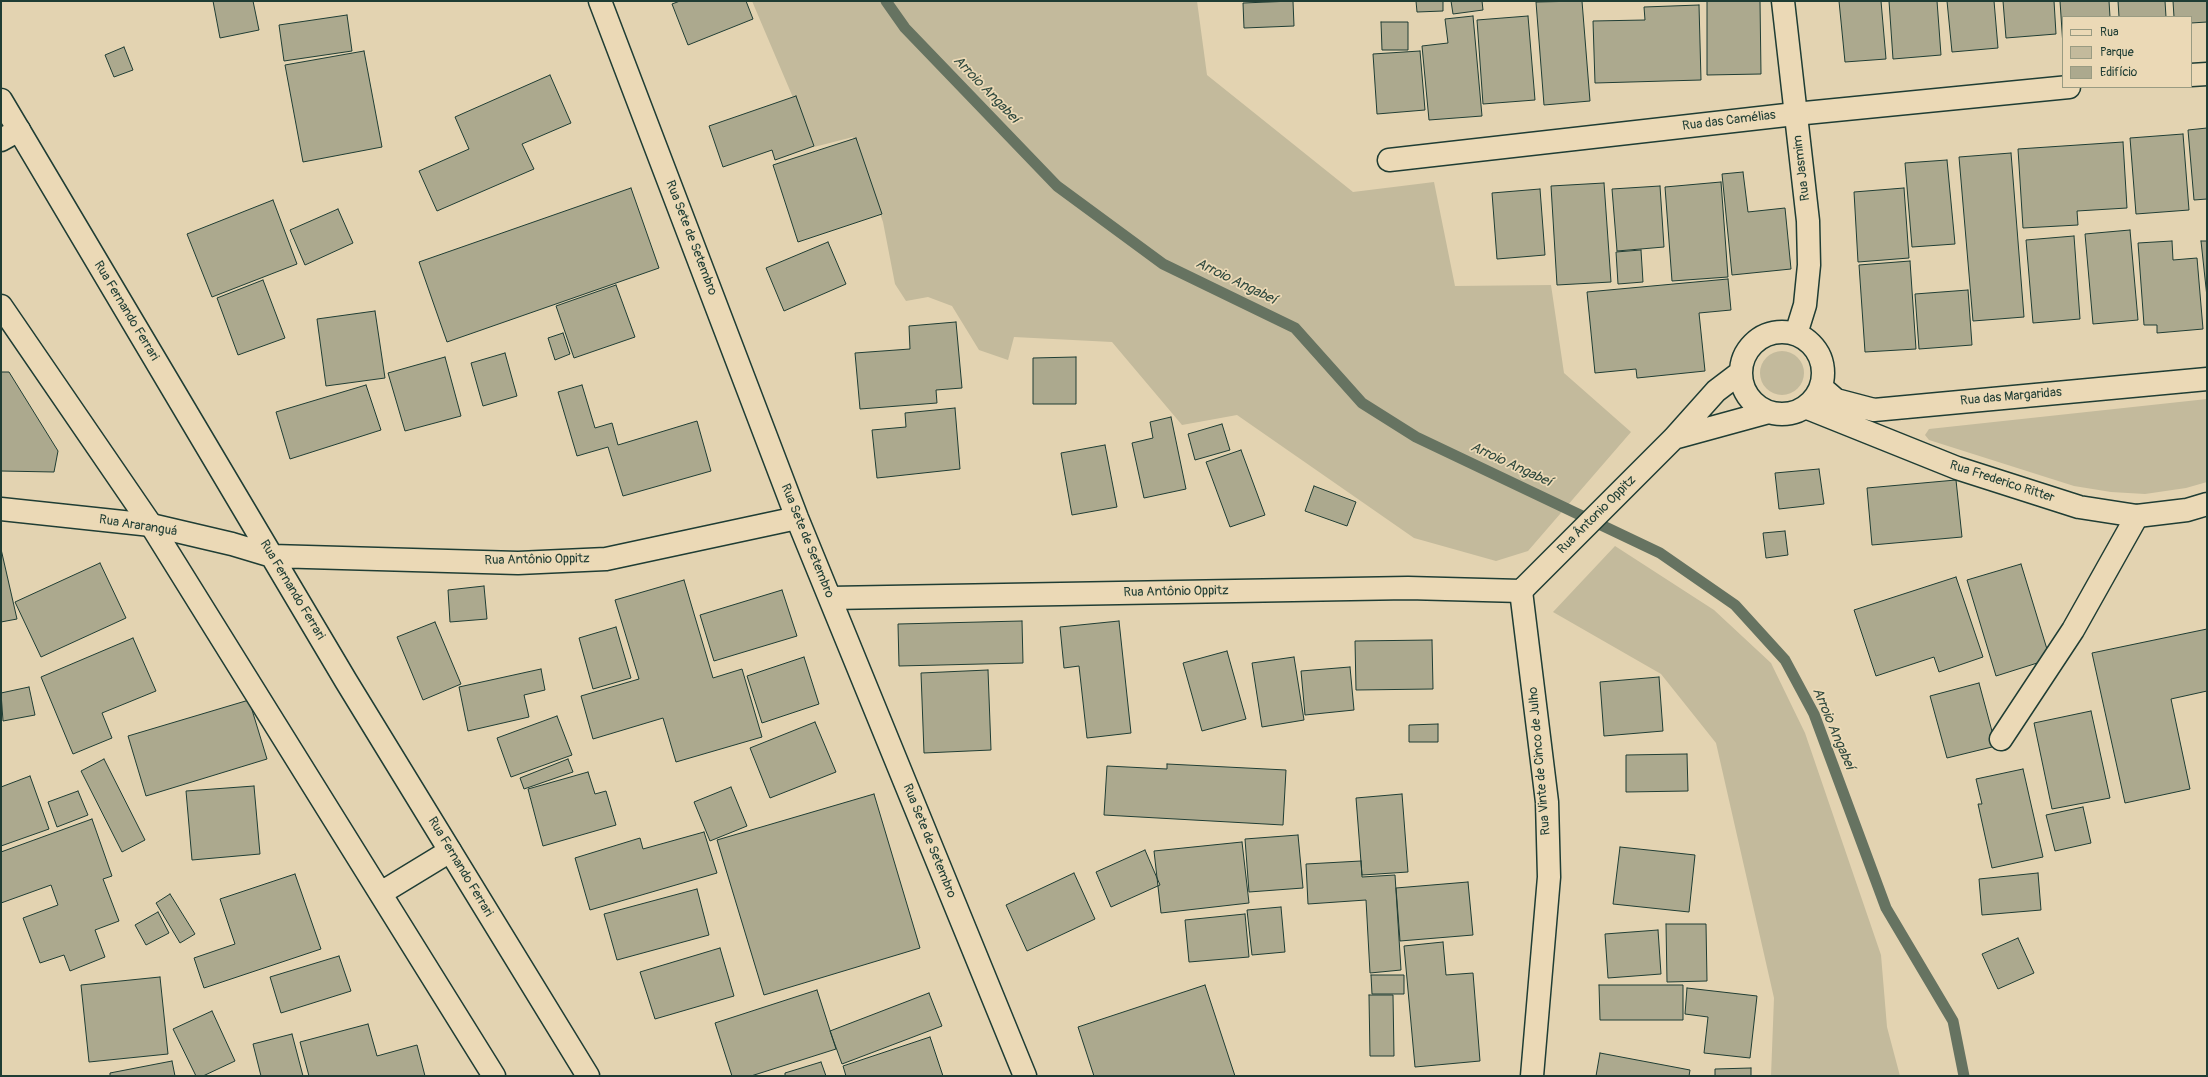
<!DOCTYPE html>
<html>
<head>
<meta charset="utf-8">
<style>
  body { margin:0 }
  #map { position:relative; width:2208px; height:1077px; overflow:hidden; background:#e3d3b1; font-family:Pangolin,sans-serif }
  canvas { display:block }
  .frame { position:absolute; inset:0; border:2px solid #1f3d34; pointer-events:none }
  .legend { position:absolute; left:2062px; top:16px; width:130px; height:72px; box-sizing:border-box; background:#ebd9b6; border:1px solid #999b82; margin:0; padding:5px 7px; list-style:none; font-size:12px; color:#1f3d34 }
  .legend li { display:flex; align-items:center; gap:8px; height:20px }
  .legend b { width:20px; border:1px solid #999b82 }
</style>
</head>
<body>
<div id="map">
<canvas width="2208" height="1077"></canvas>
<div class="frame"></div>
<ul class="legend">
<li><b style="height:5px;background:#ebd9b6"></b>Rua</li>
<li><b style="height:11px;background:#c3ba9c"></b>Parque</li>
<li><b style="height:11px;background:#aca98e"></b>Edifício</li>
</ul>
</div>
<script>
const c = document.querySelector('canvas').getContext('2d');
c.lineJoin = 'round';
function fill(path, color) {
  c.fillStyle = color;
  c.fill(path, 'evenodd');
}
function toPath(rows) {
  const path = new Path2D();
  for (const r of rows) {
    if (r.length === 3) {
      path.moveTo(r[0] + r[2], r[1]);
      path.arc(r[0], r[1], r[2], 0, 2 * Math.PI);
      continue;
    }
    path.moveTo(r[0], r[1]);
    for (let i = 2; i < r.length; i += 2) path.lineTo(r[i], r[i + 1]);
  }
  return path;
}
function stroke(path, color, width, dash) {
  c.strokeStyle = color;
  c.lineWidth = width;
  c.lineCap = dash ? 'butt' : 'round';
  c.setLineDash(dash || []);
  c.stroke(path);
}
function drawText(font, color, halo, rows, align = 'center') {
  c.font = font + ' Pangolin,sans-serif';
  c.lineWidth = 3.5;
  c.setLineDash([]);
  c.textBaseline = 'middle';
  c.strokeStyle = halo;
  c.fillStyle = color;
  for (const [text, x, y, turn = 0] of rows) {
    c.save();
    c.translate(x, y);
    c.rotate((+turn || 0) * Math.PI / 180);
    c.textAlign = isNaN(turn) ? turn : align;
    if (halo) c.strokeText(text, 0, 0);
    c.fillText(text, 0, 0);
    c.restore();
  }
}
fill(toPath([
  [752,1,1197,1,1207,75,1353,192,1434,182,1455,286,1551,285,1564,373,1631,432,1528,551,1496,561,1414,538,1237,415,1182,425,1112,342,1014,337,1008,360,979,350,952,306,928,297,906,301,895,284,883,222,853,137,814,147],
  [1782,373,22],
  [2207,399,2207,482,2186,488,2145,494,2111,492,2074,486,1929,440,1925,435,1929,429],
  [1615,546,1714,610,1771,663,1805,733,1881,955,1887,1027,1900,1076,1771,1076,1774,998,1716,743,1661,674,1553,612]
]), '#c3ba9c');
stroke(toPath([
  [886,1,905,28,1057,186,1163,264,1295,328,1362,403,1416,437,1660,553,1735,605,1785,660,1814,714,1886,908,1953,1021,1964,1076]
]), '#667361', 11);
const building = toPath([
  [213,1,253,1,259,30,220,38,213,1],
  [680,1,746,1,753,19,688,45,672,4,680,1],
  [1293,1,1294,26,1244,28,1243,3,1293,1],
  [1416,1,1443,1,1443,11,1417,12,1416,1],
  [1451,1,1482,1,1483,10,1453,14,1451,1],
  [1582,1,1590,101,1544,105,1536,2,1582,1],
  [1707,1,1760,1,1761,74,1707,75,1707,1],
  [1839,1,1881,1,1886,59,1845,62,1839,1],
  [1889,1,1937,1,1941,55,1893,59,1889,1],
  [1947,1,1994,1,1998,48,1952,52,1947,1],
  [2003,1,2054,1,2056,34,2006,38,2003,1],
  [2060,1,2109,1,2110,17,2063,17,2063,46,2060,1],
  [2118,1,2165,1,2166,17,2119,17,2118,1],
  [2173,1,2207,1,2207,22,2191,23,2191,17,2174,17,2173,1],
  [1699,5,1701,80,1595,83,1593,21,1645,20,1644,7,1699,5],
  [347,15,352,51,284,61,279,25,347,15],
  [1473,16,1482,116,1429,120,1422,46,1448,43,1445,19,1473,16],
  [1528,16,1535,100,1483,104,1477,20,1528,16],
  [1381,22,1408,22,1408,50,1382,50,1381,22],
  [124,47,133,70,114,77,105,55,124,47],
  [364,51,382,147,303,162,285,65,364,51],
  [1420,51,1425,110,1377,114,1373,54,1420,51],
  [550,75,571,123,522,144,534,169,437,211,419,171,469,149,455,117,550,75],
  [796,96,814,146,775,160,772,150,723,167,709,126,796,96],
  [2207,128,2207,199,2194,200,2188,130,2207,128],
  [2183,134,2189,210,2136,214,2130,138,2183,134],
  [856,138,882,214,798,242,773,165,856,138],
  [2123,142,2127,208,2077,211,2078,225,2023,228,2018,149,2123,142],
  [2011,153,2024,317,1973,321,1959,157,2011,153],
  [1947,160,1955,244,1912,247,1905,163,1947,160],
  [1743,172,1748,212,1785,208,1791,269,1732,275,1722,174,1743,172],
  [1721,182,1728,277,1672,281,1665,187,1721,182],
  [1604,183,1611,282,1557,285,1551,186,1604,183],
  [1660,186,1664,247,1617,251,1612,189,1660,186],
  [631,188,659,268,447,342,419,262,631,188],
  [1904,188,1909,258,1858,262,1854,192,1904,188],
  [1540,189,1545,255,1497,259,1492,193,1540,189],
  [273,200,297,264,212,297,187,234,273,200],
  [338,209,353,243,305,265,290,230,338,209],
  [2130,230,2138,320,2093,324,2085,234,2130,230],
  [2074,236,2080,319,2033,323,2026,240,2074,236],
  [2172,241,2173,260,2197,258,2203,329,2157,333,2157,325,2144,325,2138,243,2172,241],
  [2201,241,2207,241,2207,297,2201,241],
  [828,242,846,284,784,311,766,268,828,242],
  [1641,250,1643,282,1618,284,1616,252,1641,250],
  [1910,261,1916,349,1865,352,1859,265,1910,261],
  [1728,279,1731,310,1699,313,1705,371,1637,378,1636,369,1595,373,1587,292,1728,279],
  [263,280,285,338,238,355,217,298,263,280],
  [616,285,635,337,574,358,556,306,616,285],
  [1968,290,1972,345,1919,349,1915,294,1968,290],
  [375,311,385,378,326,386,317,319,375,311],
  [956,322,962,388,936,390,937,403,860,409,855,353,910,349,909,326,956,322],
  [563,333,570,354,555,360,548,338,563,333],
  [505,353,517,396,483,406,471,363,505,353],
  [445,357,461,416,405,431,388,373,445,357],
  [1076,357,1076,404,1033,404,1033,358,1076,357],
  [1,372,9,372,58,451,54,472,1,471,1,372],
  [366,385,381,430,290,459,276,412,366,385],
  [582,385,595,428,612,423,618,445,697,421,711,471,623,496,608,447,577,456,558,392,582,385],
  [955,408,960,469,877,478,872,430,906,427,905,413,955,408],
  [1171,417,1186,489,1144,498,1132,443,1153,438,1150,422,1171,417],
  [1222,424,1230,450,1195,460,1188,434,1222,424],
  [1105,445,1117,507,1072,515,1061,453,1105,445],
  [1241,450,1265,515,1230,527,1206,462,1241,450],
  [1819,469,1824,504,1779,509,1775,473,1819,469],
  [1956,480,1962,537,1872,545,1867,488,1956,480],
  [1314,486,1356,502,1347,526,1305,511,1314,486],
  [1785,531,1788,555,1766,558,1763,533,1785,531],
  [1,549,17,619,1,622,1,549],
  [100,563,126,618,41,657,15,602,100,563],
  [2021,564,2050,659,1996,676,1967,580,2021,564],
  [1956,577,1983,657,1939,672,1934,657,1876,676,1854,610,1956,577],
  [684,580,713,678,742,669,762,737,676,762,663,718,593,739,581,696,639,679,615,600,684,580],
  [484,586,487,619,450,622,448,590,484,586],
  [782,590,797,636,714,661,700,615,782,590],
  [1022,621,1023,663,899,666,898,624,1022,621],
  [1119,621,1131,733,1087,738,1079,666,1064,668,1060,627,1119,621],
  [435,622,461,684,423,700,397,637,435,622],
  [616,627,631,678,593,689,579,638,616,627],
  [2207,629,2207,691,2171,699,2190,789,2125,803,2092,653,2207,629],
  [133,638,156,691,102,713,112,738,73,754,41,677,133,638],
  [1432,640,1433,689,1356,690,1355,641,1432,640],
  [1227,651,1246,719,1202,731,1183,663,1227,651],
  [804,657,819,704,762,723,747,676,804,657],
  [1294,657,1304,720,1262,727,1252,663,1294,657],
  [1350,667,1354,710,1305,715,1301,671,1350,667],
  [541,669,545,690,524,695,529,717,468,731,459,687,541,669],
  [988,670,991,750,924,753,921,673,988,670],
  [1659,677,1663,731,1604,736,1600,682,1659,677],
  [1979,683,1996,746,1947,758,1930,696,1979,683],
  [29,687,35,715,3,721,1,693,29,687],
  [249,700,267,759,146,796,128,736,249,700],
  [2091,711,2110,798,2052,809,2034,723,2091,711],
  [557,716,572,755,511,777,497,738,557,716],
  [815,722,836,772,770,798,750,748,815,722],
  [1438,724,1438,742,1409,742,1409,725,1438,724],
  [1687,754,1688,791,1626,792,1626,755,1687,754],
  [104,759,145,840,122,852,81,771,104,759],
  [568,759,573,772,524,789,520,778,568,759],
  [1167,764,1286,770,1283,825,1104,815,1107,766,1167,769,1167,764],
  [2023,769,2043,857,1992,868,1978,804,1982,804,1976,779,2023,769],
  [588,772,595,794,606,791,616,825,543,846,528,789,588,772],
  [30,776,49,829,1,846,1,787,30,776],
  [254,786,260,854,192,860,186,791,254,786],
  [731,787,747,826,710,841,694,802,731,787],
  [78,791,88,815,57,827,48,802,78,791],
  [874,794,920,948,764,995,717,840,874,794],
  [1402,794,1408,872,1362,875,1356,798,1402,794],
  [2083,807,2091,843,2055,851,2046,815,2083,807],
  [92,819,112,876,103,879,119,921,95,930,105,957,70,971,64,955,40,963,23,918,58,905,51,885,1,903,1,852,92,819],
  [704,832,717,873,590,910,575,858,640,838,643,849,704,832],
  [1298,835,1303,888,1249,892,1245,839,1298,835],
  [1242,842,1249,903,1161,913,1154,851,1242,842],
  [1620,847,1695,855,1689,912,1613,904,1620,847],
  [1145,850,1160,885,1111,907,1096,872,1145,850],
  [1361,861,1362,877,1395,875,1401,970,1370,973,1366,900,1308,904,1306,864,1361,861],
  [1074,873,1095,919,1027,951,1006,905,1074,873],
  [2038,873,2041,910,1982,915,1979,879,2038,873],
  [295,874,321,949,204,988,194,958,235,944,220,899,295,874],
  [1468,882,1473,935,1400,941,1396,888,1468,882],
  [697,889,709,935,617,960,604,914,697,889],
  [170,894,195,934,180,943,156,903,170,894],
  [1281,907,1285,952,1252,955,1247,910,1281,907],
  [158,912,169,933,146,945,135,925,158,912],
  [1245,914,1249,957,1189,962,1185,920,1245,914],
  [1666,924,1706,924,1707,981,1667,982,1666,924],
  [1658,930,1661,974,1608,978,1605,934,1658,930],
  [2018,938,2034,973,1998,989,1982,954,2018,938],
  [1443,942,1446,975,1473,973,1480,1061,1415,1067,1404,946,1443,942],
  [720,948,734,996,655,1019,640,972,720,948],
  [339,956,351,991,281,1013,270,977,339,956],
  [1371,975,1404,975,1404,994,1372,994,1371,975],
  [160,977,168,1054,89,1062,81,985,160,977],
  [1205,985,1235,1076,1094,1076,1078,1027,1205,985],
  [1599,985,1683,985,1683,1020,1600,1020,1599,985],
  [1687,988,1757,996,1750,1058,1704,1053,1708,1017,1685,1014,1687,988],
  [817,990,836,1049,751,1076,732,1076,715,1023,817,990],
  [929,993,942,1026,842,1064,830,1031,929,993],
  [1369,995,1393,995,1394,1056,1370,1056,1369,995],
  [212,1011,235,1061,203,1076,196,1076,173,1029,212,1011],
  [368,1024,377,1056,417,1045,425,1076,309,1076,300,1042,368,1024],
  [292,1034,303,1076,261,1076,253,1044,292,1034],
  [930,1037,943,1076,846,1076,843,1066,930,1037],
  [1600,1053,1690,1070,1689,1076,1596,1076,1600,1053],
  [172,1061,175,1076,110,1076,110,1073,172,1061],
  [821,1062,826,1076,785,1076,785,1073,821,1062],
  [1751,1068,1751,1076,1715,1076,1715,1069,1751,1068]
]);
fill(building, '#aca98e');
stroke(building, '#1f3d34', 1);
const lane = toPath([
  [1,140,19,130],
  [1,306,151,525,494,1076],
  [2001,739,2073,630,2137,516],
  [381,893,450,851]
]);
const street = toPath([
  [2191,75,2207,74],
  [1389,160,1795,114,2069,87],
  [1521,591,1547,802,1549,877,1532,1076]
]);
const secondary = toPath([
  [600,1,797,518,1025,1076],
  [1783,1,1808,221,1809,265,1805,305,1796,334],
  [1,100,346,681,588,1076],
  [1782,373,41],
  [1821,387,1836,400,1874,410,2207,379],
  [1805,407,1957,468,2079,507,2137,516,2187,510,2207,504],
  [1674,438,1769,412],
  [1,509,151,525,232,544,272,556,518,563,606,559,797,518],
  [830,598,1408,588,1521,591,1674,438,1716,391,1741,372]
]);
stroke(lane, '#1f3d34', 25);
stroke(street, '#1f3d34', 25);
stroke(secondary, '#1f3d34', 25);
stroke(lane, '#ebd9b6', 22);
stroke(street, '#ebd9b6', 22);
stroke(secondary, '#ebd9b6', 22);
drawText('13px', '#1f3d34', '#ebd9b6', [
  ["Rua das Camélias",1729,121,-7],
  ["Rua Jasmim",1802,168,-97],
  ["Rua Sete de Setembro",691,238,69],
  ["Rua Fernando Ferrari",126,311,59],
  ["Rua das Margaridas",2011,397,-5],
  ["Rua Frederico Ritter",2002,482,18],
  ["Rua Ântonio Oppitz",1597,515,-45],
  ["Rua Araranguá",138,526,9],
  ["Rua Sete de Setembro",807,541,68],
  ["Rua Antônio Oppitz",537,560,-1],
  ["Rua Fernando Ferrari",292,590,59],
  ["Rua Antônio Oppitz",1176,592,-1],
  ["Rua Vinte de Cinco de Julho",1540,761,-95],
  ["Rua Sete de Setembro",929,841,68],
  ["Rua Fernando Ferrari",460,867,59]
]);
drawText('italic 14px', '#314a3f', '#ebd9b6', [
  ["Arroio Angabeí",986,90,46],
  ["Arroio Angabeí",1236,282,26],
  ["Arroio Angabeí",1511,465,25],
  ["Arroio Angabeí",1833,729,67]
]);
</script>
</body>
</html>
